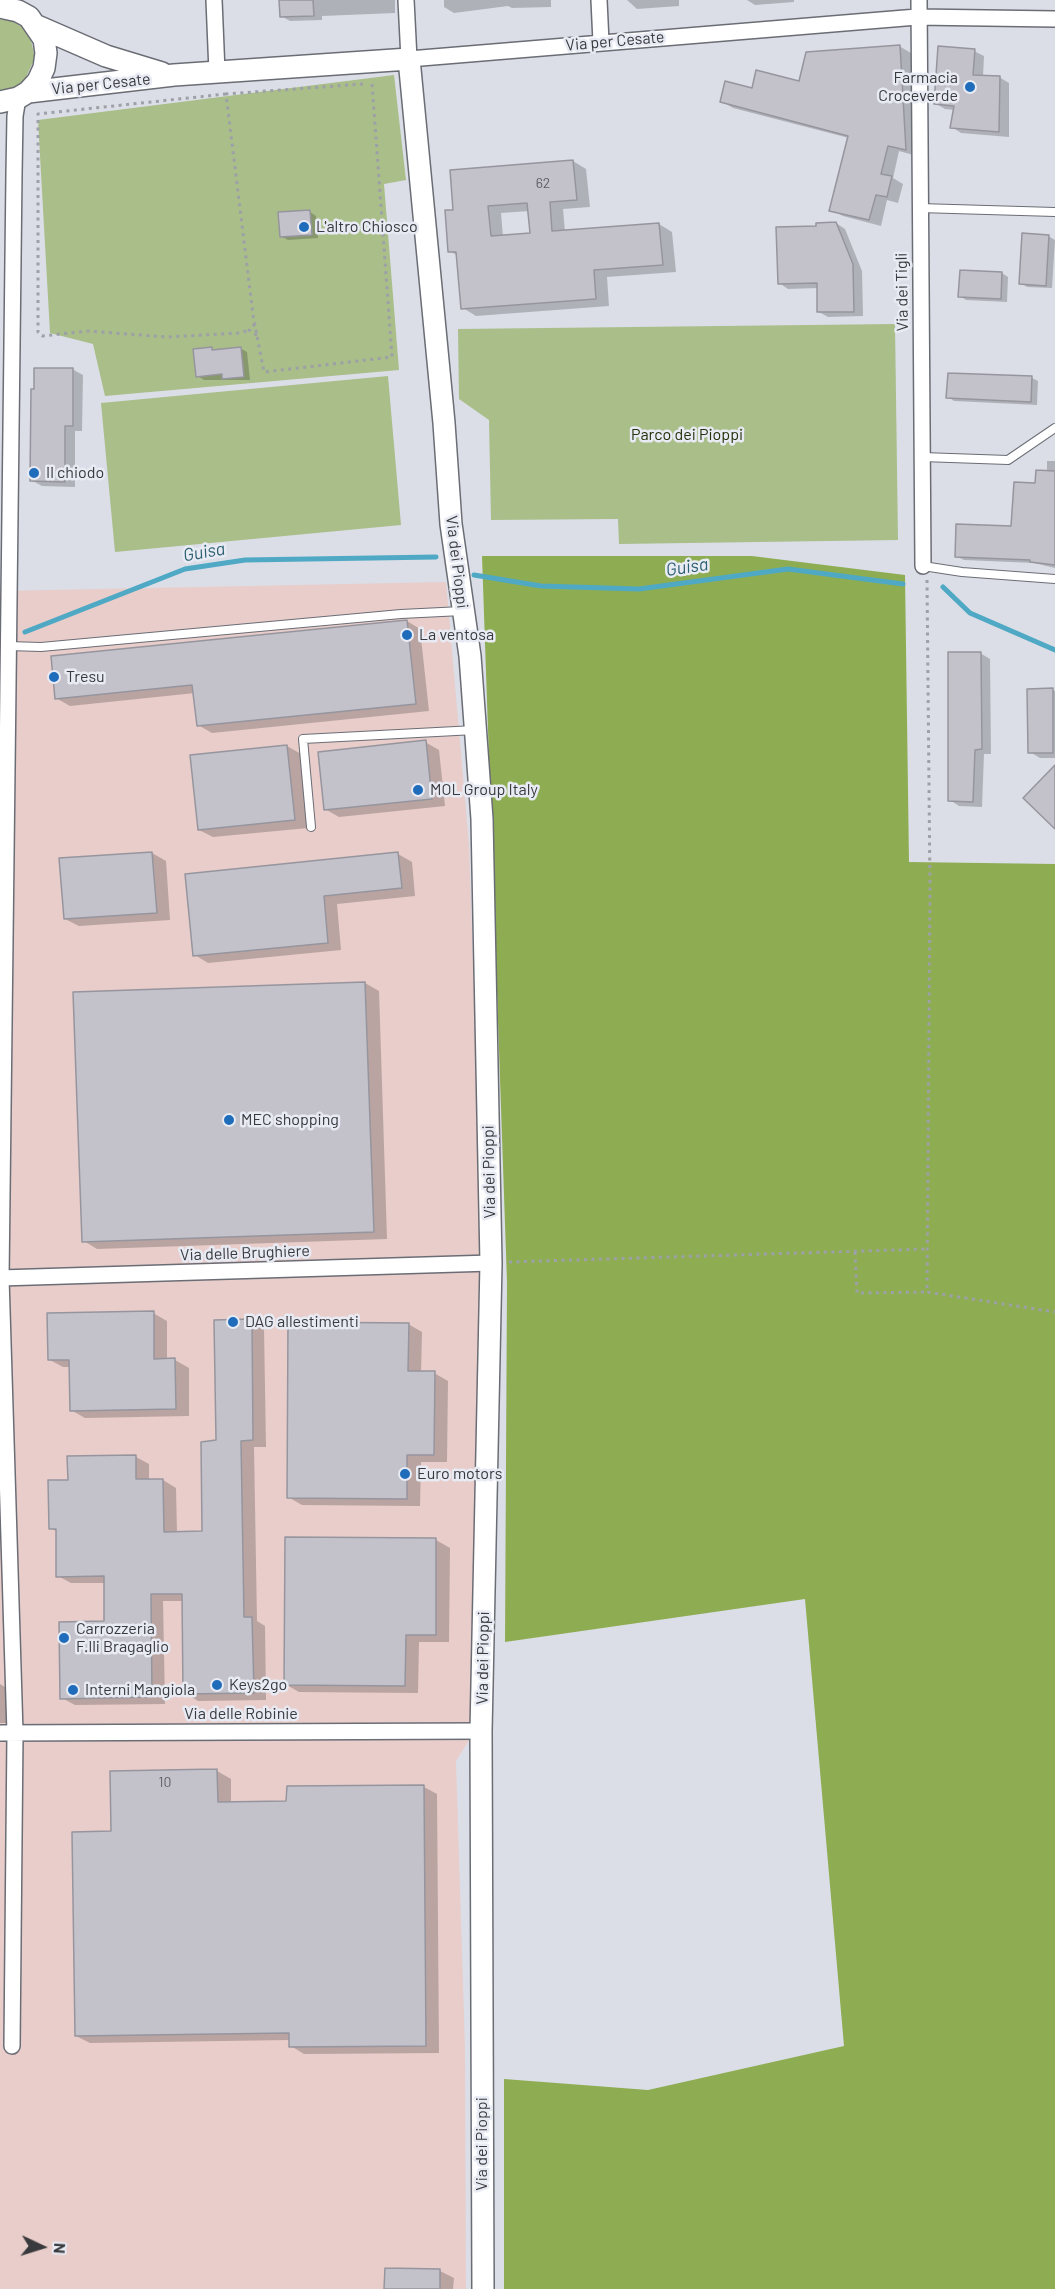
<!DOCTYPE html>
<html>
<head>
<meta charset="utf-8">
<style>
  body { margin:0 }
  #map { position:relative; width:1055px; height:2289px; overflow:hidden; background:#dbdee7; font-family:Barlow,sans-serif }
  canvas { display:block }
  .north { position:absolute; left:12px; top:2217px; width:60px; height:60px; -webkit-text-stroke:4px #e8ebf4; paint-order:stroke; rotate:94deg; font-size:16px; font-weight:700; line-height:24px; text-align:center; color:#393a3d }
  .north::after { content:''; display:block; margin:auto; width:21px; height:27px; background:#393a3d; clip-path:polygon(50% 0,100% 100%,50% 72%,0 100%) }
</style>
</head>
<body>
<div id="map">
<canvas width="1055" height="2289"></canvas>
<div class="north">N</div>
</div>
<script>
const c = document.querySelector('canvas').getContext('2d');
c.lineJoin = 'round';
function fill(path, color) {
  c.fillStyle = color;
  c.fill(path, 'evenodd');
}
function toPath(rows) {
  const path = new Path2D();
  for (const r of rows) {
    path.moveTo(r[0], r[1]);
    for (let i = 2; i < r.length; i += 2) path.lineTo(r[i], r[i + 1]);
  }
  return path;
}
function stroke(path, color, width, dash) {
  c.strokeStyle = color;
  c.lineWidth = width;
  c.lineCap = dash ? 'butt' : 'round';
  c.setLineDash(dash || []);
  c.stroke(path);
}
function drawText(font, color, halo, rows, align = 'center') {
  c.font = font + ' Barlow,sans-serif';
  c.lineWidth = 5;
  c.setLineDash([]);
  c.textBaseline = 'middle';
  c.strokeStyle = halo;
  c.fillStyle = color;
  for (const [text, x, y, turn = 0] of rows) {
    c.save();
    c.translate(x, y);
    c.rotate((+turn || 0) * Math.PI / 180);
    c.textAlign = isNaN(turn) ? turn : align;
    if (halo) c.strokeText(text, 0, 0);
    c.fillText(text, 0, 0);
    c.restore();
  }
}
fill(toPath([
  [446,582,469,845,482,1233,473,1734,456,1761,465,2049,466,2289,0,2289,0,591]
]), '#e8cdca');
fill(toPath([
  [0,19,12,21,22,27,30,36,35,58,25,79,16,87,4,90,0,90],
  [394,75,406,180,384,184,399,370,105,396,93,344,50,333,38,120],
  [895,324,898,540,619,544,618,519,491,520,489,420,459,399,458,329],
  [388,376,401,525,115,552,101,403]
]), '#aabe89');
fill(toPath([
  [482,556,752,556,905,575,909,862,1055,864,1055,2289,504,2289,504,2079,648,2090,844,2046,805,1599,505,1642,507,1282]
]), '#8ead53');
fill(toPath([
  [280,0,395,0,395,13,322,16,322,20,290,21,281,16],
  [444,0,551,0,551,7,512,8,508,6,454,13,444,7],
  [627,0,679,0,679,6,637,9],
  [747,0,794,0,794,2,755,5],
  [899,46,911,53,917,156,899,151,893,178,903,184,898,203,887,200,881,226,843,216,831,210,849,138,733,108,721,101,753,90,800,82],
  [974,51,984,56,983,77,999,77,1009,83,1009,137,961,133,952,127,955,110,945,109,935,103],
  [573,161,586,169,590,207,563,209,565,232,659,224,672,232,676,272,607,277,609,306,476,316,463,308,458,256,450,251,455,211],
  [529,211,531,234,503,237,501,213],
  [310,212,316,216,318,238,288,240,281,236],
  [836,223,845,229,862,271,863,316,828,317,819,312,818,288,788,289,779,283,817,227],
  [1048,236,1055,240,1052,288,1027,287,1021,283],
  [961,271,1002,273,1008,277,1007,302,966,300,960,296],
  [240,348,247,352,250,380,204,380,198,376,211,349,215,351],
  [72,369,83,375,82,431,75,431,75,487,42,486,31,480],
  [949,374,1032,378,1038,381,1037,405,954,401,948,397],
  [1047,461,1055,461,1055,568,1034,563,964,560,956,556,1012,528,1037,484,1047,472],
  [407,621,420,629,429,711,212,733,198,725,195,693,70,706,56,698],
  [980,653,990,659,991,754,984,754,982,807,959,806,950,800],
  [1052,690,1055,691,1055,758,1040,758,1030,752],
  [425,742,439,750,445,806,339,817,325,809],
  [287,746,301,754,308,828,213,837,199,830],
  [152,853,166,861,170,920,79,926,65,919,61,860],
  [398,854,412,862,415,896,337,904,341,950,208,963,195,955],
  [365,983,379,991,387,1239,97,1249,84,1241],
  [153,1313,167,1321,167,1360,175,1360,189,1368,189,1416,85,1418,71,1410,71,1367,63,1367,50,1360],
  [251,1321,264,1328,266,1447,254,1447,257,1621,265,1626,266,1700,198,1701,185,1693,183,1601,163,1601,165,1704,75,1705,62,1698,106,1622,105,1583,71,1583,58,1576,57,1532,51,1528,69,1482,136,1457,149,1464,149,1480,163,1480,176,1488,177,1533,204,1533,218,1442],
  [408,1324,422,1332,421,1373,434,1373,448,1381,447,1462,421,1462,420,1506,302,1505,288,1497],
  [286,1539,436,1540,450,1548,449,1642,419,1642,418,1693,299,1692,285,1684],
  [0,1684,13,1692,13,1717,6,1723,0,1723],
  [217,1771,231,1779,231,1803,288,1802,424,1787,437,1794,439,2053,304,2054,291,2046,290,2040,90,2043,76,2036,113,1833],
  [386,2269,440,2271,454,2278,453,2289,386,2289]
]), '#0003');
stroke(toPath([
  [474,575,541,586,639,589,788,569,903,584],
  [943,587,970,613,1055,650],
  [25,632,185,569,245,560,436,557]
]), '#4fa9c4', 5);
const building = toPath([
  [279,0,313,0,314,16,280,17,279,0],
  [900,45,906,150,888,146,881,174,892,176,887,197,876,195,869,220,829,211,848,136,720,102,725,81,752,88,756,70,799,81,806,52,900,45],
  [938,46,975,49,973,75,1000,76,999,132,950,128,954,106,934,104,938,46],
  [573,160,577,200,550,202,552,231,659,223,663,265,594,270,596,299,461,309,456,252,448,252,445,210,453,210,450,170,573,160],
  [527,203,530,233,491,236,488,206,527,203],
  [310,210,312,235,280,237,278,212,310,210],
  [836,222,853,264,854,312,817,312,817,283,778,284,776,227,816,226,816,223,836,222],
  [1022,233,1049,235,1046,286,1019,284,1022,233],
  [960,270,1002,272,1001,299,958,297,960,270],
  [212,347,212,350,241,347,244,377,222,379,222,374,196,377,193,349,212,347],
  [34,368,73,368,73,426,65,426,65,482,30,481,31,389,34,389,34,368],
  [948,373,1032,376,1031,402,946,398,948,373],
  [1036,470,1055,471,1055,565,1030,562,1030,560,955,557,956,524,1011,526,1014,482,1035,483,1036,470],
  [407,620,416,704,197,726,192,685,55,699,51,656,407,620],
  [948,652,981,652,982,749,975,750,973,802,948,801,948,652],
  [1053,688,1053,753,1028,753,1027,689,1053,688],
  [426,740,432,799,324,810,318,752,426,740],
  [287,745,295,820,198,830,190,755,287,745],
  [1055,765,1055,829,1023,798,1055,765],
  [152,852,157,913,64,919,59,858,152,852],
  [398,852,402,888,324,896,328,943,193,956,185,874,398,852],
  [365,982,374,1232,82,1242,73,992,365,982],
  [154,1311,154,1359,175,1358,176,1409,70,1411,69,1360,48,1360,47,1313,154,1311],
  [252,1319,253,1440,241,1441,244,1617,252,1617,254,1693,183,1694,182,1594,151,1594,152,1697,60,1699,59,1622,104,1621,104,1576,56,1577,56,1529,49,1529,48,1480,68,1480,67,1456,136,1455,136,1479,163,1479,164,1532,202,1531,201,1442,216,1440,214,1320,252,1319],
  [288,1322,409,1323,408,1371,435,1371,434,1455,407,1455,407,1499,287,1498,288,1322],
  [285,1537,436,1538,436,1635,406,1635,405,1686,284,1685,285,1537],
  [217,1769,218,1802,286,1801,287,1786,424,1785,426,2046,289,2047,289,2033,75,2036,72,1832,111,1831,110,1771,217,1769],
  [385,2268,440,2269,440,2289,384,2289,385,2268]
]);
fill(building, '#c3c2cb');
stroke(building, '#96959e', 1.5);
const lane = toPath([
  [919,208,1055,212],
  [922,457,1008,460,1055,428],
  [923,566,962,572,1055,579],
  [8,646,41,647,401,614,462,611],
  [311,827,303,739,475,730]
]);
const street = toPath([
  [214,0,217,72],
  [406,0,409,59,917,17,1055,19],
  [599,0,601,42],
  [919,0,923,566],
  [0,1278,491,1263],
  [0,1733,481,1731],
  [12,2046,15,1733,1,1278,14,174,15,116,18,98]
]);
const secondary = toPath([
  [0,7,18,11,29,17,44,39,46,53,44,68,38,81,28,92,18,98,0,102],
  [37,26,106,56,162,73],
  [28,92,174,75,409,59,444,423,451,524,470,656,482,819,491,1263,481,1731,483,2289]
]);
stroke(lane, '#6b6d75', 10);
stroke(street, '#6b6d75', 18);
stroke(secondary, '#6b6d75', 24);
stroke(toPath([
  [363,84,226,94,253,315,264,372,392,357,372,83],
  [226,94,38,114,38,332,42,336,88,331,167,337,240,333,249,330],
  [255,324,249,330,258,336],
  [927,580,930,888,927,1292,1055,1312],
  [855,1252,857,1293,927,1292],
  [509,1262,927,1249]
]), '#9da0a6', 3, [3, 4.5]);
stroke(lane, '#fff', 8);
stroke(street, '#fff', 15);
stroke(secondary, '#fff', 21);
for (const [x, y, r, color] of [
  [970,87,6,"#1f6cbb"],
  [304,227,6,"#1f6cbb"],
  [34,473,6,"#1f6cbb"],
  [407,635,6,"#1f6cbb"],
  [54,677,6,"#1f6cbb"],
  [418,790,6,"#1f6cbb"],
  [229,1120,6,"#1f6cbb"],
  [233,1322,6,"#1f6cbb"],
  [405,1474,6,"#1f6cbb"],
  [64,1638,6,"#1f6cbb"],
  [217,1685,6,"#1f6cbb"],
  [73,1690,6,"#1f6cbb"]
]) {
  const dot = new Path2D();
  dot.arc(x, y, r, 0, 2 * Math.PI);
  c.fillStyle = color;
  c.fill(dot);
  stroke(dot, '#e8ebf4', 2);
}
drawText('14px', '#5c5c60', null, [
  ["62",543,183],
  ["10",165,1782]
]);
drawText('16px', '#393a3d', '#e8ebf4', [
  ["Via per Cesate",615,41,-5],
  ["Via per Cesate",101,84,-6],
  ["Via dei Tigli",902,292,-91],
  ["Via dei Pioppi",457,562,83],
  ["Via dei Pioppi",489,1172,-91],
  ["Via delle Brughiere",245,1253,-2],
  ["Via dei Pioppi",483,1658,-89],
  ["Via delle Robinie",241,1714],
  ["Via dei Pioppi",482,2144,-90]
]);
drawText('16px', '#393a3d', '#e8ebf4', [
  ["Farmacia",958,78,"right"],
  ["Croceverde",958,96,"right"],
  ["L'altro Chiosco",316,227],
  ["Il chiodo",46,473],
  ["La ventosa",419,635],
  ["Tresu",66,677],
  ["MOL Group Italy",430,790],
  ["MEC shopping",241,1120],
  ["DAG allestimenti",245,1322],
  ["Euro motors",417,1474],
  ["Carrozzeria",76,1629],
  ["F.lli Bragaglio",76,1647],
  ["Keys2go",229,1685],
  ["Interni Mangiola",85,1690]
], 'left');
drawText('16px', '#24310a', '#e8ebf4', [
  ["Parco dei Pioppi",687,435]
]);
drawText('italic 18px', '#2c6070', '#e8ebf4', [
  ["Guisa",204,552,-10],
  ["Guisa",687,567,-8]
]);
</script>
</body>
</html>
